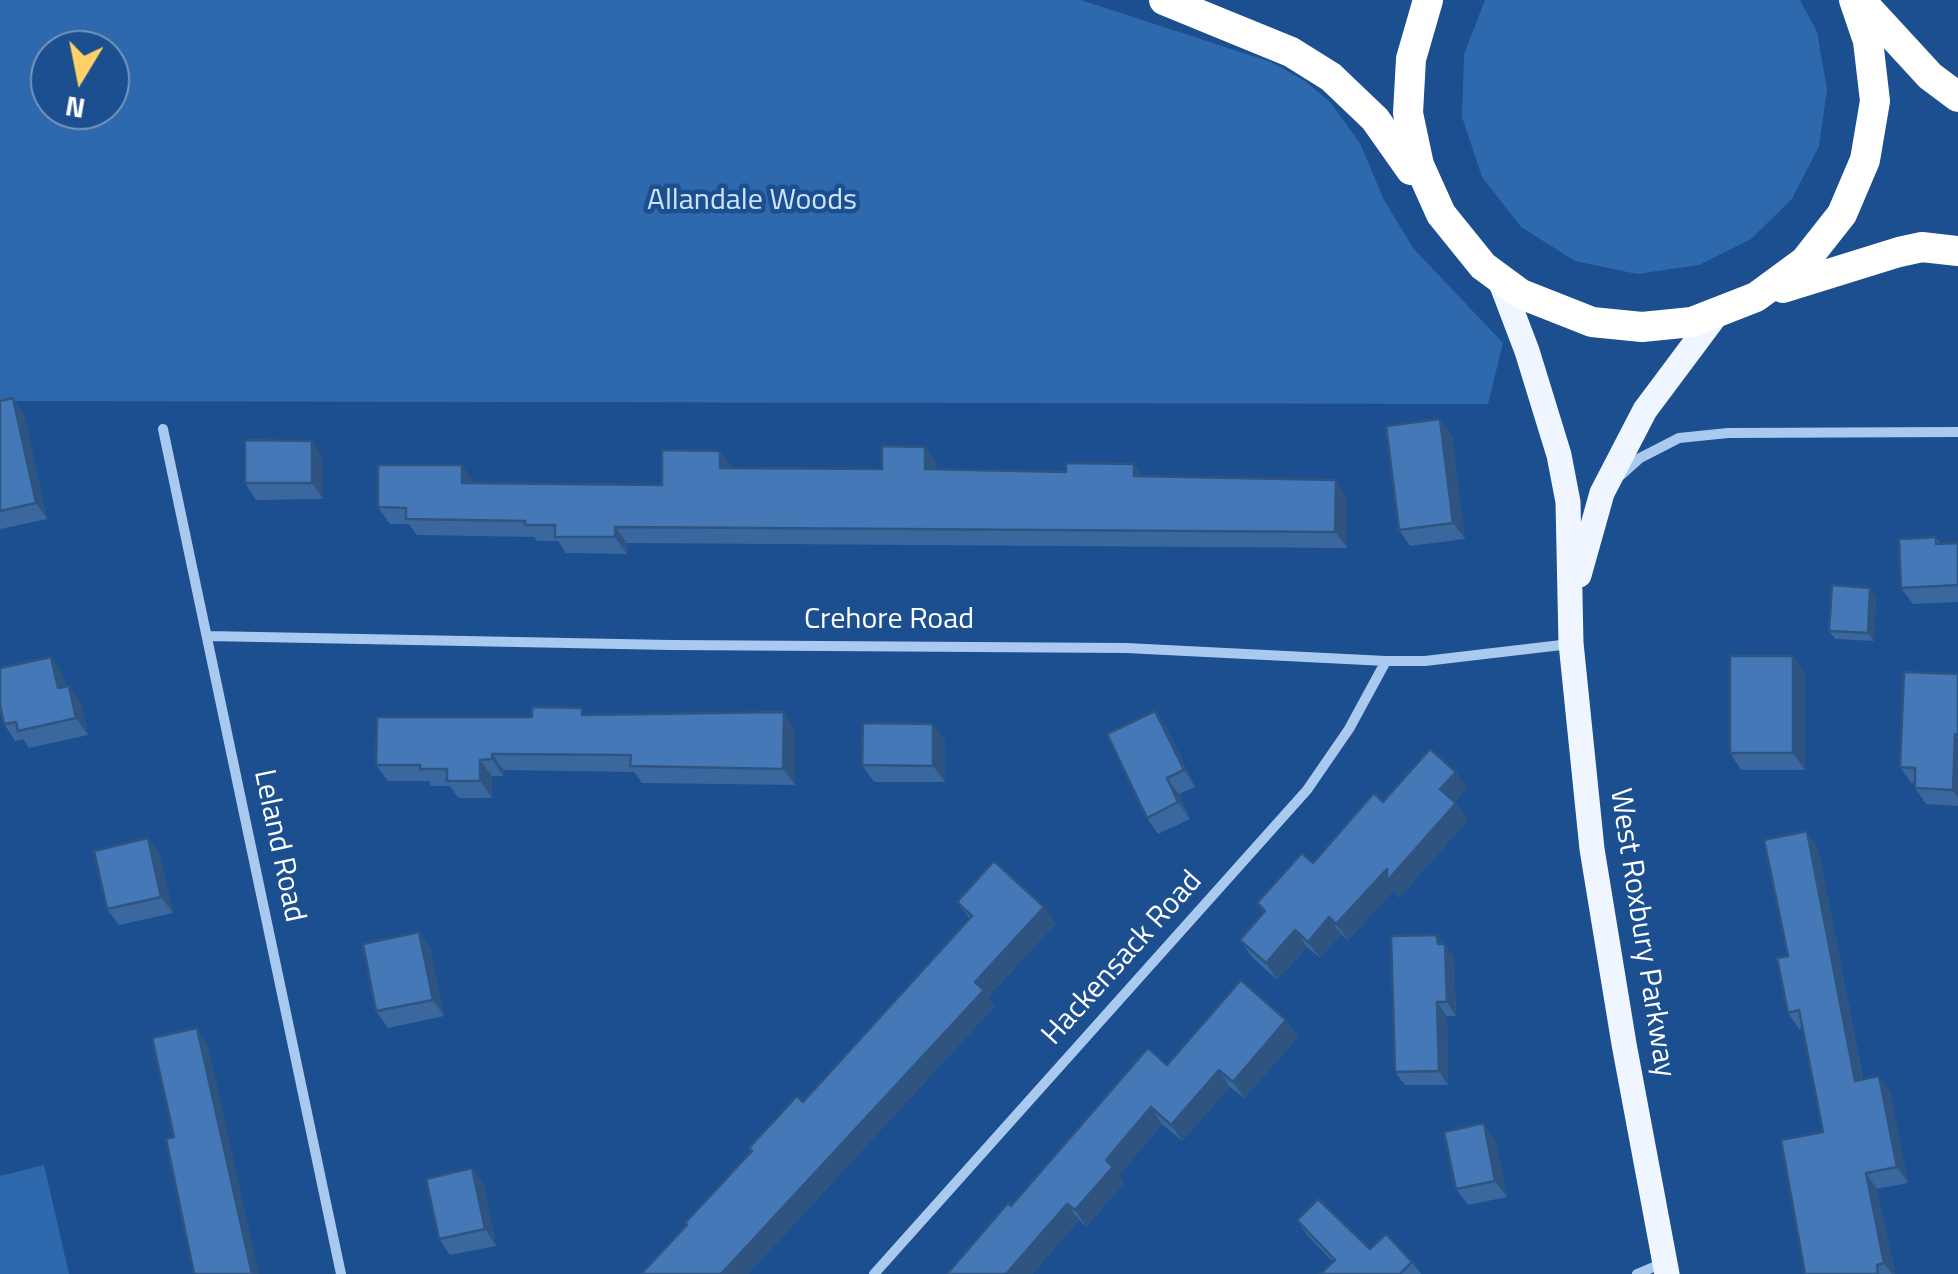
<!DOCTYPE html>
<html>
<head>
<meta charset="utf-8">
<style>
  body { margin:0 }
  #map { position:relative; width:1958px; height:1274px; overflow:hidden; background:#1b4f8f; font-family:"Titillium Web",sans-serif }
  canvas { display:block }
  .north { position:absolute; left:30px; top:30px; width:100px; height:100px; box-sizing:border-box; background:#1b4f8f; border:2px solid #7695bc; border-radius:50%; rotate:190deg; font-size:28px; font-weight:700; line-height:40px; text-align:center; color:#fff }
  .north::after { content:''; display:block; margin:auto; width:35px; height:45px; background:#ffd166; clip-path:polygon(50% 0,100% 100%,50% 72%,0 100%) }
</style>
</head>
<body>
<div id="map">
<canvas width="1958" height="1274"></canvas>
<div class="north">N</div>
</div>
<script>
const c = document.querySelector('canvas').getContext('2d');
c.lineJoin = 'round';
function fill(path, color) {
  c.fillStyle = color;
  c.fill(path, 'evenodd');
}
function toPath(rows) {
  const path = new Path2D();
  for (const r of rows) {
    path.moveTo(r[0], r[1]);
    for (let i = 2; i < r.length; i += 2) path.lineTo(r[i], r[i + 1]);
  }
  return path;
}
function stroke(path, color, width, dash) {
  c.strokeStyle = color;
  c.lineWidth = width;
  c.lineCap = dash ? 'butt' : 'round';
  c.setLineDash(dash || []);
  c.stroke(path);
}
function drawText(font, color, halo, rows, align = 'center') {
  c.font = font + ' "Titillium Web",sans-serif';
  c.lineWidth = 9;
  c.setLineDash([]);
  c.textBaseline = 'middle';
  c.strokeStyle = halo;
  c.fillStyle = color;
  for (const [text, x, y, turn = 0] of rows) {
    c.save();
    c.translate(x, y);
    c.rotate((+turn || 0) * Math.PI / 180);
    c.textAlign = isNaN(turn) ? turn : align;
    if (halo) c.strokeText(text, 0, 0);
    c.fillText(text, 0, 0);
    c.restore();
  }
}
fill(toPath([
  [0,0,1081,0,1271,62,1305,81,1330,102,1360,143,1384,200,1414,249,1503,343,1488,404,0,401],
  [50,50,110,50,110,110,50,110],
  [1485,0,1800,0,1817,32,1827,89,1819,146,1792,199,1751,239,1699,265,1637,274,1575,261,1521,227,1482,177,1462,117,1464,54],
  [44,1165,69,1274,0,1274,0,1176]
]), '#2e69ad');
stroke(toPath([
  [163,429,341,1274],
  [1621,475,1640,458,1679,438,1728,433,1958,432],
  [207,636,671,645,1126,648,1386,661,1425,661,1570,644],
  [874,1274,1307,790,1349,729,1386,661],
  [1637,1274,1663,1263]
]), '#a9c9ee', 10);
stroke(toPath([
  [1500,280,1527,351,1559,455,1568,502,1571,643,1592,849,1624,1044,1667,1274],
  [1579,575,1602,493,1645,410,1716,315]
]), '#f0f6ff', 25);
stroke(toPath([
  [1164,0,1291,52,1331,77,1375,119,1411,170],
  [1428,0,1411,59,1408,113,1419,165,1441,214,1483,266,1521,294,1592,322,1642,327,1692,322,1756,297,1805,261,1842,214,1865,160,1875,101,1868,41,1854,0],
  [1861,1,1930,76,1958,97],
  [1783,288,1899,252,1922,247,1958,251]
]), '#fff', 30);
fill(toPath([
  [13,398,24,414,47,519,0,529,0,401],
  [1440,419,1452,436,1465,539,1410,546,1399,530],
  [925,447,936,463,936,470,1143,476,1347,497,1347,548,627,543,627,554,566,553,558,541,537,541,534,537,417,535,409,524,390,524,378,507,474,482,474,483,662,485,732,468,882,469],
  [323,457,323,499,256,500,245,483],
  [1936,537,1941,544,1958,543,1958,602,1913,604,1901,588],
  [1876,596,1874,641,1835,639,1829,631],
  [1793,656,1805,673,1805,770,1741,770,1730,753],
  [51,657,62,673,66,687,81,703,88,735,29,748,23,739,15,741,4,724],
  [1958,674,1958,806,1926,804,1915,788,1915,783,1911,783,1900,767],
  [1155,711,1166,728,1195,787,1179,794,1190,819,1158,834,1147,818],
  [587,715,795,729,795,785,642,783,634,772,504,770,503,776,492,776,492,798,458,798,450,786,431,786,429,781,388,781,376,765,532,717],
  [945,740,945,782,874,782,862,765],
  [1467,788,1455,802,1468,820,1399,898,1394,890,1348,940,1341,934,1320,958,1307,947,1277,980,1251,956,1240,940,1264,913,1257,903,1313,863],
  [148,838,160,855,173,913,119,925,107,909],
  [1818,848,1863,1079,1879,1076,1890,1092,1908,1183,1877,1189,1895,1274,1805,1274,1823,1132,1802,1028,1799,1029,1788,1013,1788,956],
  [957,902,1056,923,988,997,995,1006,748,1274,641,1274,752,1152,749,1148,803,1102,970,919],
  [419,932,430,948,444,1016,388,1028,376,1011],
  [1437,935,1454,957,1456,1016,1447,1016,1448,1085,1405,1085,1395,1072],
  [1286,1020,1298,1037,1244,1098,1230,1087,1182,1141,1162,1124,1119,1175,1124,1183,1086,1227,1079,1220,1032,1274,947,1274,1011,1206,1167,1065],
  [1495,1140,1507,1197,1468,1205,1456,1189],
  [472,1168,484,1185,496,1246,450,1255,439,1239],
  [1297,1220,1370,1249,1412,1262,1421,1274,1320,1274,1333,1262,1307,1235]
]), '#3a679d');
fill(toPath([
  [13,398,24,414,47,519,36,503],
  [1440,419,1452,436,1465,539,1453,523],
  [312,441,323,457,323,499,312,483],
  [925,447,936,463,936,486,925,469],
  [720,451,732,467,720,468],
  [1134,464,1146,480,1134,476],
  [462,465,474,482,474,500,462,483],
  [1336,480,1347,497,1347,548,1335,532],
  [615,527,627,543,627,554,615,537],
  [1870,588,1876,596,1874,641,1868,633],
  [1793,656,1805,673,1805,770,1793,753],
  [51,657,62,673,70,704,58,688],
  [69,686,81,703,88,735,76,718],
  [1155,711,1166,728,1195,787,1184,770],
  [784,712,795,729,795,785,783,769],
  [933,724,945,740,945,782,933,766],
  [1955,734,1958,738,1958,798,1953,790],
  [492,754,504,770,503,776,492,759],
  [480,760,492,776,492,798,480,781],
  [1456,772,1467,788,1452,806,1440,789],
  [1167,778,1179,794,1190,819,1178,802],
  [1456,803,1468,820,1399,898,1394,890,1348,940,1336,924,1387,869],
  [1807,831,1818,848,1866,1097,1855,1081],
  [148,838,160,855,173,913,161,897],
  [1044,907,1056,923,988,997,995,1006,748,1274,721,1274,975,982],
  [1329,917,1341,934,1320,958,1308,942],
  [1295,930,1307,947,1277,980,1266,963],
  [419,932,430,948,444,1016,433,1000],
  [1437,935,1454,957,1456,1016,1447,1002],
  [1437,1002,1447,1016,1448,1085,1439,1071],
  [1286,1020,1298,1037,1244,1098,1233,1082],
  [197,1028,208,1045,259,1274,252,1274],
  [1219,1070,1230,1087,1182,1141,1171,1125],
  [1879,1076,1890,1092,1908,1183,1897,1167],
  [1151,1107,1162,1124,1119,1175,1124,1183,1086,1227,1075,1210,1106,1160],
  [1484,1123,1495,1140,1507,1197,1495,1181],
  [472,1168,484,1185,496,1246,485,1229],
  [1866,1173,1877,1189,1895,1274,1892,1274,1884,1263],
  [1067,1204,1079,1220,1032,1274,1006,1274]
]), '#305480');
const building = toPath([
  [13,398,36,503,0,511,0,401,13,398],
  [1440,419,1453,523,1399,530,1386,426,1440,419],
  [245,440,312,441,312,483,245,483,245,440],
  [882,446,925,447,925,469,1066,472,1066,463,1134,464,1134,476,1336,480,1335,532,615,527,615,537,555,537,555,525,525,525,525,521,406,519,406,508,378,507,378,465,462,465,462,483,662,485,662,450,720,451,720,468,882,469,882,446],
  [1936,537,1936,544,1958,543,1958,585,1901,588,1899,539,1936,537],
  [1832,585,1870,588,1868,633,1829,631,1832,585],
  [1730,656,1793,656,1793,753,1730,753,1730,656],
  [51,657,58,688,69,686,76,718,18,731,16,722,4,724,0,705,0,668,51,657],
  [1904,672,1958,674,1958,735,1955,734,1953,790,1915,788,1915,768,1900,767,1904,672],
  [532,707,582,708,582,715,784,712,783,769,630,766,631,755,492,754,492,759,480,760,480,781,447,781,447,769,420,769,420,765,376,765,377,717,532,717,532,707],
  [1155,711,1184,770,1167,778,1178,802,1147,818,1107,734,1155,711],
  [863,723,933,724,933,766,862,765,863,723],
  [1430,749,1456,772,1440,789,1456,803,1387,881,1387,869,1336,924,1329,917,1308,942,1295,930,1266,963,1240,940,1265,911,1257,903,1302,853,1313,863,1374,793,1383,802,1430,749],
  [1807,831,1855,1081,1879,1076,1897,1167,1866,1173,1884,1263,1877,1265,1878,1274,1805,1274,1781,1140,1823,1132,1799,1010,1788,1013,1777,958,1788,956,1764,840,1807,831],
  [148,838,161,897,107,909,94,851,148,838],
  [994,861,1044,907,975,982,984,990,721,1274,641,1274,687,1225,685,1223,752,1151,749,1148,797,1096,803,1102,972,916,957,902,994,861],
  [419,932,433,1000,376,1011,363,944,419,932],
  [1437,935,1438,944,1445,944,1447,1002,1437,1002,1439,1071,1395,1072,1391,936,1437,935],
  [1241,980,1286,1020,1233,1082,1219,1070,1171,1125,1151,1107,1106,1160,1113,1167,1075,1210,1067,1204,1006,1274,947,1274,1008,1203,1011,1206,1148,1048,1167,1065,1241,980],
  [197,1028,252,1274,194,1274,166,1139,174,1137,152,1038,197,1028],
  [1484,1123,1495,1181,1456,1189,1444,1132,1484,1123],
  [472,1168,485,1229,439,1239,426,1179,472,1168],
  [1318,1199,1370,1249,1386,1234,1412,1262,1400,1274,1320,1274,1335,1260,1297,1220,1318,1199]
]);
fill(building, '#4478b7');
stroke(building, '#305480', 2.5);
drawText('30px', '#cfe3fa', '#1b4f8f', [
  ["Allandale Woods",752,202]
]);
drawText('30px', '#fff', '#1b4f8f', [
  ["Crehore Road",889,621],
  ["Leland Road",278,846,78],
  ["West Roxbury Parkway",1641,933,81],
  ["Hackensack Road",1123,959,-48]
]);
</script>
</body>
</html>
